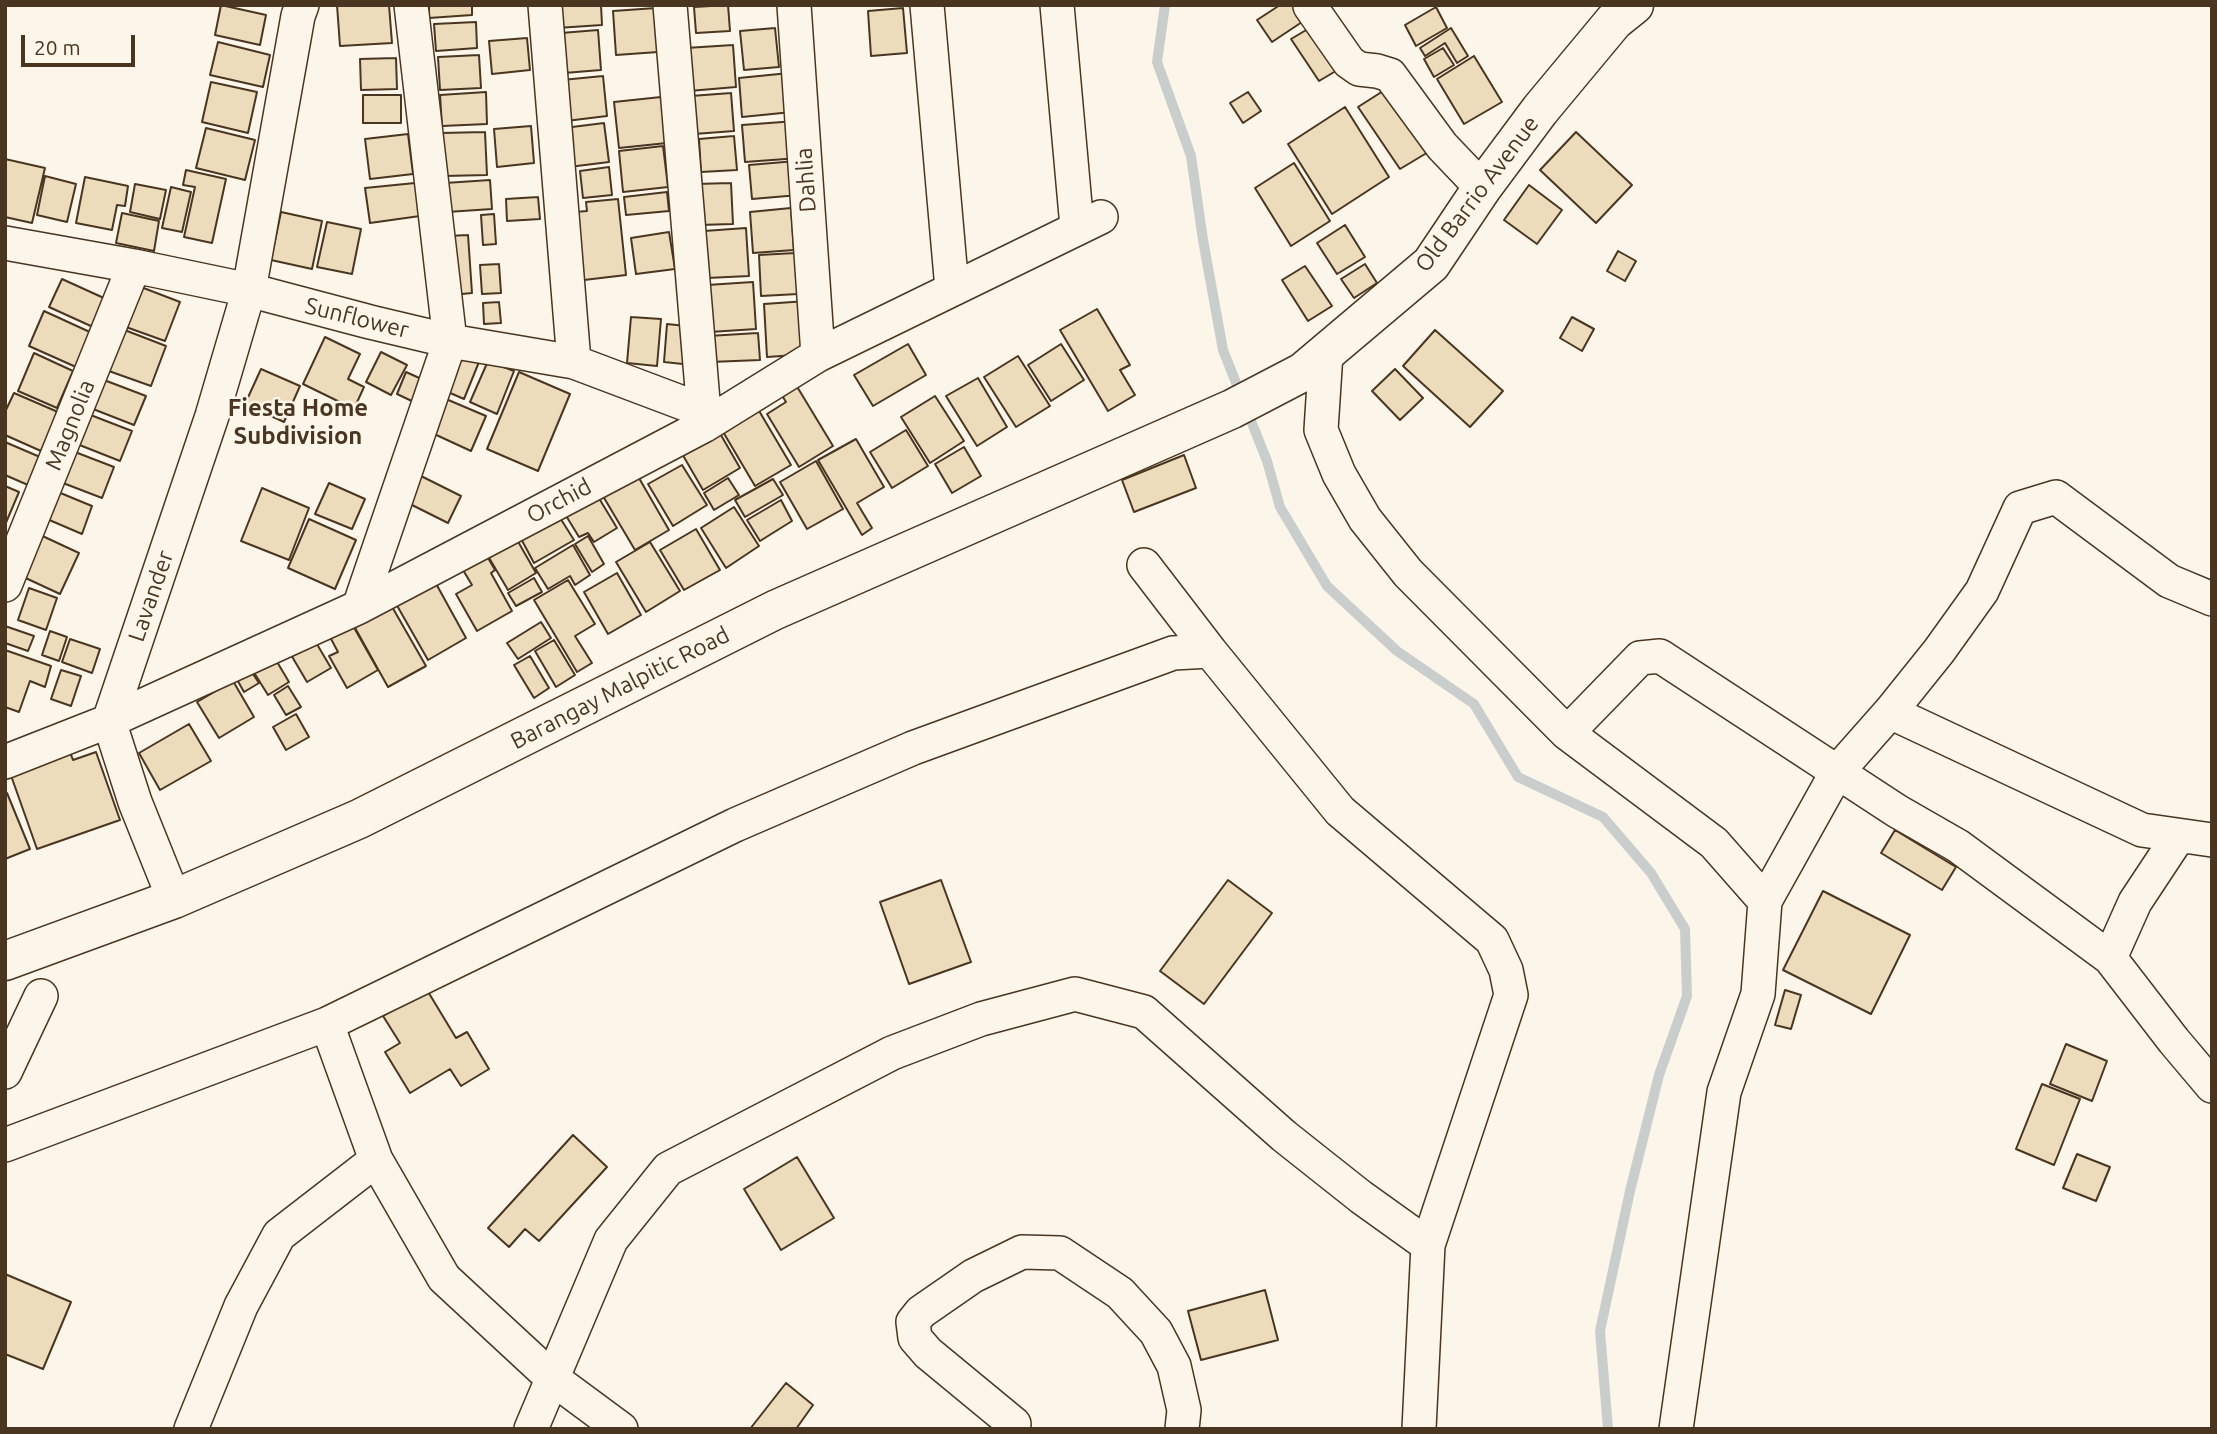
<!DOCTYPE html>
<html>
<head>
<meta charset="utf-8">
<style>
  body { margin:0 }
  #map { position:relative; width:2217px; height:1434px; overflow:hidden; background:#fbf6e9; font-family:Ubuntu,sans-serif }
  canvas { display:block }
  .frame { position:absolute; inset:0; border:7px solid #4a3520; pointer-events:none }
  .scale { position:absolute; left:21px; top:35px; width:114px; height:32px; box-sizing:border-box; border:4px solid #4a3520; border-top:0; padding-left:9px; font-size:21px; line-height:24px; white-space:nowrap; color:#4a3520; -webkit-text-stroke:5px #fbf6e9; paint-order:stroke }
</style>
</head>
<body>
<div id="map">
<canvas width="2217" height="1434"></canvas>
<div class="frame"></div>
<div class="scale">20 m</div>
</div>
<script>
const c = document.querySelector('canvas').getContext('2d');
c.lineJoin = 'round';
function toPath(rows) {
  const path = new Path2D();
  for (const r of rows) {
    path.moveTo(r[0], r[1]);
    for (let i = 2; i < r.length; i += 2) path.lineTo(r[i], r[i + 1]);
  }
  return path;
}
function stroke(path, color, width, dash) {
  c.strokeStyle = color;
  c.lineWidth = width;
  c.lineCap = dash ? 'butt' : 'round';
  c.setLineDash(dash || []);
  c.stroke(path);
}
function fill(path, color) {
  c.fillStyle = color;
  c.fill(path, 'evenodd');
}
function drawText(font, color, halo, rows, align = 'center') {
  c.font = font + ' Ubuntu,sans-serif';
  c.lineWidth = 5;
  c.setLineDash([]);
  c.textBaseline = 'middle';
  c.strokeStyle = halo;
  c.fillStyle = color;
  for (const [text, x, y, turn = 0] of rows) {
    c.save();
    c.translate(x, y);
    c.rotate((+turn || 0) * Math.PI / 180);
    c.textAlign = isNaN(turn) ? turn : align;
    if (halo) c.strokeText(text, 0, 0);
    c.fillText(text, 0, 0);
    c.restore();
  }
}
stroke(toPath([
  [1165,5,1157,62,1191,156,1203,240,1223,350,1267,461,1280,507,1327,586,1397,651,1474,704,1518,777,1603,817,1651,873,1685,929,1687,996,1659,1075,1630,1191,1600,1331,1608,1429]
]), '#c9cecd', 10);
const building = toPath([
  [221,5,266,15,260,45,215,35,221,5],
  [337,5,389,5,392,43,340,46,337,5],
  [429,5,472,5,472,15,429,18,429,5],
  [556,5,601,5,602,25,557,28,556,5],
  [728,5,730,31,696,33,694,7,728,5],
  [1280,5,1304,5,1311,16,1272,42,1257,20,1280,5],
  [1436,7,1447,28,1416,46,1405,25,1436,7],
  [656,8,658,52,616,55,613,11,656,8],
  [903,8,907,53,871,56,868,11,903,8],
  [476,22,477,48,436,51,434,24,476,22],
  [1318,23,1346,65,1319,81,1291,39,1318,23],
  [775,28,779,67,744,70,740,31,775,28],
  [1451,28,1468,56,1457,63,1445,43,1425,56,1420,48,1451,28],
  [598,30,601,70,564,73,561,33,598,30],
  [527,38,530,70,492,74,489,41,527,38],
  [218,42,270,55,263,87,210,75,218,42],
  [733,45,736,87,689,91,686,48,733,45],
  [1443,48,1454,65,1434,77,1424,59,1443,48],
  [479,55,481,88,440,90,438,57,479,55],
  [1474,56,1502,102,1464,124,1437,79,1474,56],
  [396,58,397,89,361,90,360,59,396,58],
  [789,73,792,112,742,117,739,78,789,73],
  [603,76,607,116,566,121,562,80,603,76],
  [211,82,257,92,248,133,202,122,211,82],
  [1391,86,1435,148,1400,169,1358,107,1391,86],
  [486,92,487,124,442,126,440,95,486,92],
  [1248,92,1261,111,1243,123,1230,103,1248,92],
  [731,93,734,131,694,134,691,96,731,93],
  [363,95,401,95,401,123,363,123,363,95],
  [661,97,667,143,619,148,614,102,661,97],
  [1345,107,1389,177,1332,214,1288,144,1345,107],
  [796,121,799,158,745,162,742,125,796,121],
  [604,123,609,162,569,167,564,128,604,123],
  [531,126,534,163,497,167,494,129,531,126],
  [206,128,255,140,245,180,196,168,206,128],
  [485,132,487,175,444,176,442,133,485,132],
  [1576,132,1632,185,1596,223,1540,170,1576,132],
  [408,134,413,174,370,179,365,139,408,134],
  [734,136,737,170,701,172,699,139,734,136],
  [663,146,668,187,623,192,619,151,663,146],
  [5,159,45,168,32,223,5,217,5,159],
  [796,161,799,195,752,199,749,165,796,161],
  [1294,163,1330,221,1291,246,1255,188,1294,163],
  [609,167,612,195,583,198,580,171,609,167],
  [186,170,226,179,212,243,184,237,195,187,183,185,186,170],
  [45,176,76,184,67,222,37,215,45,176],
  [85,177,128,186,125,206,117,205,112,230,76,223,85,177],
  [490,180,492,209,447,212,445,183,490,180],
  [415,183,420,216,370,223,365,188,415,183],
  [731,183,733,224,698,225,696,184,731,183],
  [135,184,166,190,160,219,130,212,135,184],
  [1529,185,1562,210,1537,244,1504,220,1529,185],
  [171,187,191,192,182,232,162,228,171,187],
  [667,192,669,211,626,215,624,197,667,192],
  [538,197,540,219,507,221,506,199,538,197],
  [618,199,626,275,584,280,575,212,587,211,586,202,618,199],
  [791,208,794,250,753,253,750,212,791,208],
  [281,212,322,221,312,269,271,260,281,212],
  [122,213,159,221,154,251,116,243,122,213],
  [494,214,496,244,483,245,481,215,494,214],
  [327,222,361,229,352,274,317,267,327,222],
  [1345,225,1365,257,1337,274,1317,243,1345,225],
  [746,228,749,276,707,278,704,231,746,228],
  [669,232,675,269,636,274,631,238,669,232],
  [468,235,472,293,452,295,448,236,468,235],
  [1618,251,1636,261,1625,281,1607,271,1618,251],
  [795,253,798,294,761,296,759,255,795,253],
  [499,264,501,293,482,294,480,265,499,264],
  [1365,264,1377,283,1354,298,1341,279,1365,264],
  [1305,266,1332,306,1308,321,1282,280,1305,266],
  [62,279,106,299,93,327,49,307,62,279],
  [753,282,756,329,710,332,707,285,753,282],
  [141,287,180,302,165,341,126,327,141,287],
  [807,301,810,354,767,357,764,304,807,301],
  [499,302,501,323,484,324,483,303,499,302],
  [1097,309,1130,365,1120,370,1135,395,1108,411,1060,330,1097,309],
  [44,311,92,333,76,367,29,346,44,311],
  [631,317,661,319,657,366,627,363,631,317],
  [1572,317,1594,329,1582,351,1560,338,1572,317],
  [667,324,686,326,683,364,664,362,667,324],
  [122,329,166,346,151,386,106,370,122,329],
  [1435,330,1503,391,1470,427,1403,366,1435,330],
  [758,333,760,360,710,362,708,336,758,333],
  [325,337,360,354,348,379,364,387,354,409,303,384,325,337],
  [908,344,926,375,873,406,854,375,908,344],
  [1061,344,1084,380,1051,401,1028,365,1061,344],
  [459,347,481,357,464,399,441,389,459,347],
  [381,352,407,365,391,395,366,382,381,352],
  [34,353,73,371,57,408,18,391,34,353],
  [1018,356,1050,406,1016,427,984,377,1018,356],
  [488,361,514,371,497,414,470,402,488,361],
  [261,369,300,386,284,422,245,404,261,369],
  [1395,369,1423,398,1400,420,1372,391,1395,369],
  [406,372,426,381,416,403,397,394,406,372],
  [519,372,570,394,538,471,487,449,519,372],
  [978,378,1007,427,977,446,946,396,978,378],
  [104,380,146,396,134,425,93,409,104,380],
  [793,380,833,446,799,467,767,414,786,402,778,389,793,380],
  [14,393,58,412,41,451,5,435,5,412,14,393],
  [935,396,964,441,930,463,901,417,935,396],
  [446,399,486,416,471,451,432,433,446,399],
  [755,404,791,465,755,486,719,425,755,404],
  [88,414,132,431,120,461,77,444,88,414],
  [714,423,740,468,703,490,677,445,714,423],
  [906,430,928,466,892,488,870,452,906,430],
  [856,439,884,487,857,503,872,528,862,535,818,460,856,439],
  [5,442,40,457,28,485,5,475,5,442],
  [964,447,981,476,952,493,935,464,964,447],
  [75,452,114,467,102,498,63,483,75,452],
  [1184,455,1196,488,1134,512,1122,480,1184,455],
  [816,461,843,509,807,529,780,482,816,461],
  [682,465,707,505,673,526,648,484,682,465],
  [632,466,669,530,635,550,597,486,632,466],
  [417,474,461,496,448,523,404,501,417,474],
  [728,478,739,495,714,510,704,493,728,478],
  [773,479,783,495,745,517,735,500,773,479],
  [329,483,365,499,352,529,315,514,329,483],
  [5,486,19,492,5,525,5,486],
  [262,488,309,508,289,560,241,541,262,488],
  [58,492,92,506,82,534,47,519,58,492],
  [597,495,617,528,594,542,588,533,579,537,565,514,597,495],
  [781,500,792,521,760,541,747,520,781,500],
  [734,507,759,546,726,568,701,528,734,507],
  [557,513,574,540,534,563,519,535,557,513],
  [309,519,356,540,335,589,288,568,309,519],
  [696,529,720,570,684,590,660,550,696,529],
  [36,533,79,553,60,594,17,574,36,533],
  [588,536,604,564,592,572,575,544,588,536],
  [516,538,536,573,508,590,488,556,516,538],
  [650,542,680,591,646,612,616,562,650,542],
  [573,545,590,575,575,585,570,576,548,589,535,568,573,545],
  [487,556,495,570,491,573,512,611,477,631,456,594,472,585,463,570,487,556],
  [617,573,641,615,608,634,584,592,617,573],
  [534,578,542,592,516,606,508,593,534,578],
  [434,580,466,638,428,660,395,602,434,580],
  [568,580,595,624,575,636,592,663,577,672,534,600,568,580],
  [29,588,57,598,46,630,18,620,29,588],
  [391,605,426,666,388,687,354,626,391,605],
  [541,622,551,638,518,659,507,643,541,622],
  [352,624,378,670,347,688,329,656,338,652,330,637,352,624],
  [5,626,34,636,28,651,5,643,5,626],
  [50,631,67,637,59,661,42,655,50,631],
  [311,634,331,668,307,682,287,648,311,634],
  [70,639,100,649,92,673,62,662,70,639],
  [554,640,575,675,556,687,535,651,554,640],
  [5,650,51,666,45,687,30,681,19,712,5,707,5,650],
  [270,650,289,682,268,695,248,663,270,650],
  [530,656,549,688,534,698,514,665,530,656],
  [249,668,259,683,244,692,235,676,249,668],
  [61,670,81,676,71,706,51,699,61,670],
  [233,681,254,717,219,738,197,702,233,681],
  [288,686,301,707,286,715,274,695,288,686],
  [296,714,309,737,286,750,273,727,296,714],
  [189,724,211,761,160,790,139,753,189,724],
  [70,752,73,760,96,752,120,820,37,849,8,767,70,752],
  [5,793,7,793,30,849,5,859,5,793],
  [1895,830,1956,867,1942,890,1881,853,1895,830],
  [941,880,971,962,909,984,880,902,941,880],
  [1228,880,1272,913,1204,1004,1160,971,1228,880],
  [1823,891,1910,935,1871,1014,1783,970,1823,891],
  [427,990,456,1038,467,1032,489,1069,461,1086,450,1069,410,1093,385,1052,400,1043,383,1016,427,990],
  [1785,990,1801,995,1791,1029,1775,1025,1785,990],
  [2066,1044,2107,1061,2092,1101,2050,1084,2066,1044],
  [2042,1084,2080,1099,2054,1165,2016,1149,2042,1084],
  [573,1135,607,1167,539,1241,525,1229,509,1247,488,1228,573,1135],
  [2077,1154,2110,1167,2096,1201,2063,1188,2077,1154],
  [797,1157,834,1218,781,1250,744,1189,797,1157],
  [5,1274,71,1302,43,1369,5,1354,5,1274],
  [1265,1290,1278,1340,1201,1360,1188,1311,1265,1290],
  [786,1383,813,1405,796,1429,750,1429,786,1383]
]);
fill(building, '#ecdcbc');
stroke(building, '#4a3520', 2);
const minor = toPath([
  [545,5,574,362],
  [670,5,705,425],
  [794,5,818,355],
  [927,5,952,289],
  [1057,5,1077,227],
  [1310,6,1349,62,1359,69,1377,71,1390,75,1442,146,1482,188],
  [5,243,134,266,249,290,370,322,450,341,574,362,704,411],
  [1326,353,1321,430,1339,474,1365,519,1408,573,1567,733,1640,658,1660,656,1897,811,1958,846,2110,958,2135,902,2178,837],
  [1144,565,1210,651,1340,811,1492,940,1506,970,1511,995,1428,1245],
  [5,585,134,266],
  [359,607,450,341,411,5],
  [1890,712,1939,651,1982,591,2020,508,2056,497,2169,581,2212,599],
  [1567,733,1714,843,1765,901,1758,994,1724,1092,1676,1429],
  [5,762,109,721,359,607,705,425,818,355,1101,217],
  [174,899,135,802,109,721,212,416,249,290,298,16,302,5],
  [1765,901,1837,772,1890,712,2142,830,2212,840],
  [2110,958,2174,1041,2212,1086],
  [327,1024,376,1160,444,1278,552,1378,621,1429],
  [5,1072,41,996],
  [5,1145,327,1024,735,825,913,748,1173,653,1210,651],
  [191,1429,241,1306,279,1235,376,1160],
  [531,1429,611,1240,668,1169,892,1053,981,1019,1075,994,1144,1012,1284,1136,1361,1197,1428,1245,1419,1429],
  [1009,1429,1014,1424,928,1353,915,1338,913,1322,921,1312,973,1276,1022,1252,1060,1253,1120,1293,1156,1332,1174,1366,1184,1410,1182,1429]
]);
const tertiary = toPath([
  [5,961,174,899,359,819,775,610,1232,409,1303,372,1431,264,1482,188,1540,110,1614,21,1634,5]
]);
stroke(minor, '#4a3520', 36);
stroke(tertiary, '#4a3520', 41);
stroke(minor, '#fbf6e9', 33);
stroke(tertiary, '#fbf6e9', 38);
drawText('23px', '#4a3520', '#fbf6e9', [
  ["Dahlia",806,180,-94],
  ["Old Barrio Avenue",1477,194,-53],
  ["Sunflower",357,318,14],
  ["Magnolia",70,425,-68],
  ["Orchid",559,501,-28],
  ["Lavander",151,596,-71],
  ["Barangay Malpitic Road",620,688,-27]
]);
drawText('bold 24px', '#4a3520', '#fbf6e9', [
  ["Fiesta Home",298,408],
  ["Subdivision",298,436]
]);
</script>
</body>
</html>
